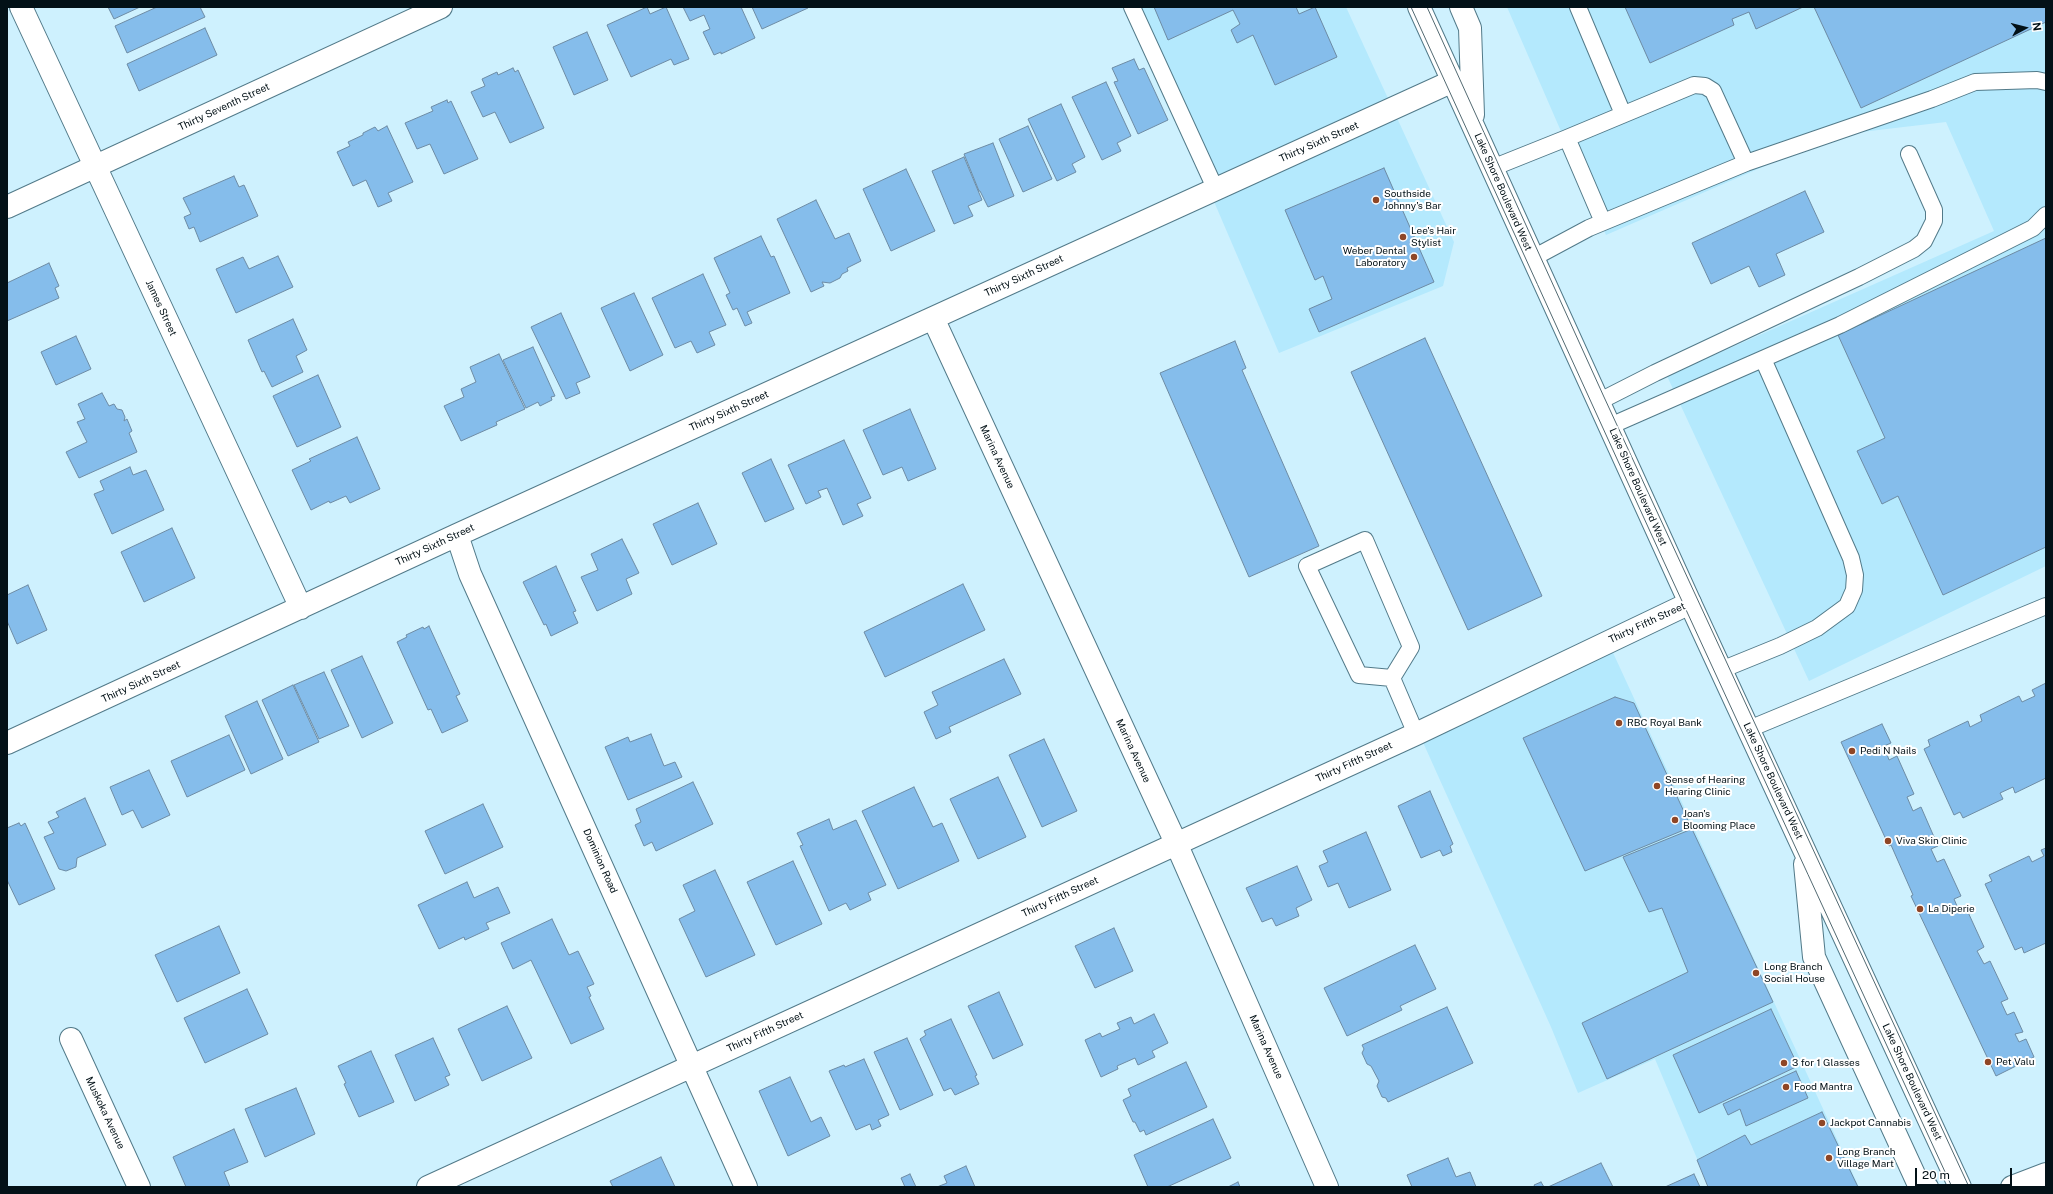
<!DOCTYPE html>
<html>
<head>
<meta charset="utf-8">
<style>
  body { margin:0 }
  #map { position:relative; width:2053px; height:1194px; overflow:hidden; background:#cef1fe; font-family:"Public Sans",sans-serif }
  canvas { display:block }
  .frame { position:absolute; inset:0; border:8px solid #031117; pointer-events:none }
  .north { position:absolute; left:2005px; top:8px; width:40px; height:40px; -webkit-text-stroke:3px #fff; paint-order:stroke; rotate:83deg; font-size:11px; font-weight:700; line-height:16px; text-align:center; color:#031117 }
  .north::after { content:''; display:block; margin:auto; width:14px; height:18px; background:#031117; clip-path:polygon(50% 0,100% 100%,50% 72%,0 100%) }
  .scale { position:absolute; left:1915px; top:1168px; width:97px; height:18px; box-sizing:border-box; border:2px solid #031117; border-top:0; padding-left:5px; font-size:12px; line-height:14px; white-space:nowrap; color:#031117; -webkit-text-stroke:3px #fff; paint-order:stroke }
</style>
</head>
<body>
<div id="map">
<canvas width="2053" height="1194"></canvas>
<div class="frame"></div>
<div class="north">N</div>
<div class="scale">20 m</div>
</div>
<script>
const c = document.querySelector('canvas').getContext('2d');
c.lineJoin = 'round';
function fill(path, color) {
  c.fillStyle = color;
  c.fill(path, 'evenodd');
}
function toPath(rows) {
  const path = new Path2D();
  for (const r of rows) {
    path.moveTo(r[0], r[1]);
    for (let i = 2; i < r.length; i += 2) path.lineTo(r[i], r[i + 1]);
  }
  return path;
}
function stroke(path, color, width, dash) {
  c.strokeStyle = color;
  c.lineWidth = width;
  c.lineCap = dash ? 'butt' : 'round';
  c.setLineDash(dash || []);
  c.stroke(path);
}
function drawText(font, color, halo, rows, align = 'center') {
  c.font = font + ' "Public Sans",sans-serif';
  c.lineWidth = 4;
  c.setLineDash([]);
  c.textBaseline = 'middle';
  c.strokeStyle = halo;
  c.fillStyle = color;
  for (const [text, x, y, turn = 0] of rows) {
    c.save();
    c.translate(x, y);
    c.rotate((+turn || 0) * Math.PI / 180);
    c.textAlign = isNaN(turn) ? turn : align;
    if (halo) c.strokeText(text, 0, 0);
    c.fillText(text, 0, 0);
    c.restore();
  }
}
fill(toPath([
  [1126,7,1346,7,1454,242,1443,286,1279,353,1197,162],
  [1507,7,2046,7,2046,566,1809,681,1667,376,1994,231,1946,122,1836,135,1606,235],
  [1609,644,1859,1187,1709,1187,1655,1059,1578,1093,1551,1027,1417,729]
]), '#b4e9fd');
const building = toPath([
  [108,7,140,7,114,19,108,7],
  [157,7,200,7,205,17,127,53,115,26,157,7],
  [647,7,650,14,666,7,689,59,674,65,671,59,631,77,607,25,647,7],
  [683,7,741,7,755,38,721,54,721,52,714,55,703,32,710,29,704,15,690,21,683,7],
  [752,7,808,7,808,8,762,29,752,7],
  [1154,7,1296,7,1299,14,1315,7,1337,57,1275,85,1253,35,1237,43,1231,30,1240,24,1233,10,1168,40,1154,7],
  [1625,7,1803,7,1756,29,1749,12,1732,19,1734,25,1650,63,1625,7],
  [1814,7,2046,7,2046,22,1861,108,1814,7],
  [205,28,217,55,139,91,127,64,205,28],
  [587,32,608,80,574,95,553,47,587,32],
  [1134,59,1139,70,1144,68,1168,120,1138,134,1114,82,1118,81,1112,68,1134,59],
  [513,68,515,72,518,70,544,128,510,143,495,112,483,117,471,92,485,86,482,79,497,72,498,75,513,68],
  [1106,82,1131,136,1117,143,1121,151,1102,160,1072,97,1106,82],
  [447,100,448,103,451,101,478,159,444,174,430,144,417,149,405,123,433,111,431,107,447,100],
  [1061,104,1085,157,1072,164,1076,172,1057,181,1028,119,1061,104],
  [387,126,413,182,388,193,392,201,378,207,366,180,353,186,337,152,350,146,348,142,363,135,363,133,375,127,378,131,387,126],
  [1028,126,1052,179,1023,192,999,139,1028,126],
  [993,143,1014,196,988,207,980,191,979,191,964,154,993,143],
  [964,157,982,200,968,206,973,216,954,224,932,171,964,157],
  [1384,168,1434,282,1319,332,1309,309,1332,299,1323,276,1315,280,1285,210,1384,168],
  [906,169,935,231,891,251,863,189,906,169],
  [234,176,239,187,244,185,258,216,200,242,194,227,189,229,184,217,191,214,183,198,234,176],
  [1805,191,1824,232,1776,254,1785,275,1759,287,1749,266,1711,284,1692,243,1805,191],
  [816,200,835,239,849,233,861,261,847,268,848,271,842,274,840,278,830,283,822,282,824,286,811,292,777,219,816,200],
  [761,236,771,257,774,256,790,293,747,312,752,323,745,326,737,308,733,310,726,295,730,293,714,258,761,236],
  [2046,238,2046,547,1943,595,1898,496,1882,504,1857,451,1885,438,1838,335,2046,238],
  [278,256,293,287,236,313,216,269,243,257,249,269,278,256],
  [49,263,59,286,55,288,59,298,7,321,7,283,49,263],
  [703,274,726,325,709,332,715,345,697,353,691,341,675,348,652,298,703,274],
  [634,293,663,355,630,371,601,308,634,293],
  [561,313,590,377,576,383,580,393,566,399,531,327,561,313],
  [293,319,307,350,296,356,303,372,272,387,264,371,262,372,248,340,293,319],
  [76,336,91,369,56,385,41,352,76,336],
  [1425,338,1542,596,1468,630,1351,372,1425,338],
  [1235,341,1246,368,1242,370,1319,546,1249,577,1160,373,1235,341],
  [533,347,555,396,551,397,552,400,540,406,538,402,526,408,503,360,533,347],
  [499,354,525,409,496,422,497,425,461,441,444,406,464,397,461,389,476,382,470,367,499,354],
  [318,375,341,427,297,447,273,396,318,375],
  [102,393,109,406,114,404,117,409,122,410,125,417,124,421,127,419,132,431,129,433,137,452,79,478,66,452,87,442,77,422,85,419,78,404,102,393],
  [910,409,936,469,908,481,902,467,883,475,863,430,910,409],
  [357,437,380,489,350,503,346,496,330,503,329,501,311,510,292,470,311,461,309,459,357,437],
  [844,440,871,498,857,504,863,516,843,525,827,488,818,491,821,497,806,504,788,465,844,440],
  [771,459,794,509,765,522,742,473,771,459],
  [130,467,133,475,146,470,164,510,112,534,94,494,104,490,100,481,130,467],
  [698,503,717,544,672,565,653,524,698,503],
  [172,528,195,578,144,602,121,552,172,528],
  [622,539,639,573,626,579,632,594,597,611,581,577,598,570,591,554,622,539],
  [556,566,576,611,573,612,578,623,551,636,546,624,544,625,523,582,556,566],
  [963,584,985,630,885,677,864,632,963,584],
  [28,585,47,630,17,644,7,621,7,595,28,585],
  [429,626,460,694,456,696,468,721,442,733,431,709,428,710,397,642,407,637,406,635,423,627,424,629,429,626],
  [362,656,393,723,362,738,331,670,362,656],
  [1004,659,1021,694,949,727,951,732,936,739,924,712,938,705,932,692,1004,659],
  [324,672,349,726,319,739,294,685,324,672],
  [2046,683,2046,778,2015,793,2013,787,2000,793,2003,799,1963,818,1960,812,1954,815,1924,749,1930,746,1928,740,1968,721,1970,727,1982,721,1980,715,2019,696,2022,702,2035,696,2032,690,2046,683],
  [293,685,319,742,288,756,262,700,293,685],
  [1615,697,1634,703,1691,827,1585,871,1523,738,1615,697],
  [257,701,283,759,251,774,225,716,257,701],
  [1882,724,1891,743,1884,746,1889,760,1897,756,1914,794,1907,797,1913,811,1921,807,1938,846,1931,849,1937,862,1944,859,1961,896,1954,899,1960,913,1967,910,1984,947,1977,951,1984,964,1990,961,2008,999,2001,1002,2007,1015,2014,1012,2023,1032,2015,1034,2019,1042,2026,1039,2034,1057,1996,1076,1911,896,1913,895,1891,845,1889,846,1841,742,1882,724],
  [651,734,664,766,675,762,682,777,628,800,605,747,628,737,630,742,651,734],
  [229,735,245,770,187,797,171,761,229,735],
  [1044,739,1077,811,1042,827,1009,755,1044,739],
  [149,770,170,815,142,828,133,810,122,815,110,787,149,770],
  [998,777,1026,837,978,859,950,799,998,777],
  [693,782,713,824,656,851,652,842,644,846,635,825,641,822,636,809,693,782],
  [914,787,933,827,942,823,959,861,898,889,862,811,914,787],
  [1430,791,1453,844,1450,846,1452,852,1443,856,1440,850,1421,858,1398,806,1430,791],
  [85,798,106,845,77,858,76,867,66,871,59,869,44,837,54,833,48,822,59,817,56,812,85,798],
  [483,804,503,847,445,874,425,831,483,804],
  [829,819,833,830,856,820,886,885,868,893,871,900,850,910,846,903,829,911,800,846,803,845,797,833,829,819],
  [19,823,21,826,25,823,55,889,19,905,7,880,7,828,19,823],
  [1692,829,1773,1002,1607,1079,1582,1023,1688,972,1662,908,1649,912,1623,857,1692,829],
  [1366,832,1391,890,1349,908,1338,883,1328,887,1319,866,1328,862,1323,851,1366,832],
  [2046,848,2046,943,2024,953,2022,947,2015,950,1985,884,1992,881,1989,875,2029,856,2032,862,2044,856,2041,850,2046,848],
  [793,861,822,924,776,945,747,882,793,861],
  [1297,866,1312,900,1296,908,1299,916,1276,926,1272,918,1262,922,1246,888,1297,866],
  [715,870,755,955,706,977,679,919,695,911,683,885,715,870],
  [467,882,474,898,498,887,510,913,486,923,489,929,465,940,464,937,439,949,418,905,467,882],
  [552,919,569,955,578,951,594,984,587,987,591,996,589,997,604,1029,571,1044,531,960,513,969,501,943,552,919],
  [219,926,240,973,177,1002,155,955,219,926],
  [1114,928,1133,971,1095,988,1075,946,1114,928],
  [1415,945,1436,989,1400,1006,1402,1010,1347,1036,1324,988,1415,945],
  [247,989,268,1034,205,1063,184,1018,247,989],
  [999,992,1023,1045,993,1059,968,1006,999,992],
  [507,1006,532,1058,482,1081,458,1029,507,1006],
  [1447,1007,1473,1063,1388,1102,1386,1098,1382,1097,1377,1086,1379,1081,1371,1066,1367,1064,1362,1053,1364,1049,1362,1045,1447,1007],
  [1771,1009,1798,1066,1699,1113,1673,1055,1771,1009],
  [1154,1014,1168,1043,1152,1051,1155,1057,1138,1065,1135,1058,1117,1066,1118,1069,1101,1077,1085,1040,1100,1033,1102,1037,1120,1029,1117,1023,1131,1017,1134,1024,1154,1014],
  [951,1019,977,1075,975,1076,979,1084,955,1095,951,1088,944,1091,920,1039,926,1035,924,1031,951,1019],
  [433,1038,450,1075,445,1077,449,1085,415,1101,395,1055,433,1038],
  [907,1038,933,1095,900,1110,874,1052,907,1038],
  [371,1051,394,1102,359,1117,344,1084,346,1083,338,1066,371,1051],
  [864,1059,889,1115,878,1120,881,1126,872,1130,870,1124,856,1130,829,1071,844,1065,845,1067,864,1059],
  [1186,1062,1207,1107,1146,1135,1144,1130,1140,1132,1135,1122,1133,1122,1123,1100,1131,1096,1128,1089,1186,1062],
  [1796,1071,1808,1098,1746,1126,1740,1109,1728,1115,1723,1104,1796,1071],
  [790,1077,811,1122,821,1117,830,1136,788,1156,759,1091,790,1077],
  [296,1088,315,1134,265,1157,245,1109,296,1088],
  [1822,1112,1858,1187,1708,1187,1697,1160,1745,1135,1751,1145,1822,1112],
  [1213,1119,1231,1158,1167,1187,1148,1187,1134,1155,1213,1119],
  [234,1129,248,1162,224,1172,230,1187,186,1187,173,1157,234,1129],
  [661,1157,675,1187,613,1187,610,1181,661,1157],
  [1448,1158,1456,1177,1470,1172,1476,1187,1412,1187,1407,1175,1448,1158],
  [1601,1163,1613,1187,1548,1187,1601,1163],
  [966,1166,975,1187,937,1187,947,1183,944,1176,966,1166],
  [910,1174,916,1187,905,1187,901,1178,910,1174],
  [1694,1174,1700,1187,1665,1187,1694,1174],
  [1238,1182,1240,1187,1228,1187,1238,1182],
  [1541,1182,1544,1187,1535,1187,1534,1185,1541,1182]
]);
fill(building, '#85bdeb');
stroke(building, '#6d8ba4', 1);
const lane = toPath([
  [1132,7,1215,188],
  [1578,7,1623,114],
  [1746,163,1932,99,1975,82,2037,80,2046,82],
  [1492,168,1567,138],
  [1533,258,1589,228,1746,163,1713,91,1705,86,1694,85,1567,138,1603,222],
  [1598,402,1655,373,1859,277,1914,249,1924,241,1934,221,1934,210,1909,154],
  [1610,426,1840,325,2033,228,2046,215],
  [1721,670,1780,646,1817,628,1847,606,1854,590,1855,575,1851,558,1763,359],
  [1392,678,1359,675,1307,566,1365,540,1411,647,1392,678,1416,734],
  [1749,729,2046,606]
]);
const street = toPath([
  [21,7,301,608],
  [7,207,441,7],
  [933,318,1176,843,1327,1187],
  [457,535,470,574,746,1187],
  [7,743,457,535,1453,81],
  [71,1039,139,1187],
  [428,1187,1416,734,1690,603],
  [2012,1187,2046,1174]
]);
const primary = toPath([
  [1419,7,1690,603,1960,1187],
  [1461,7,1470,28,1473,115],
  [1805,864,1814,957,1918,1183,1927,1187]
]);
stroke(lane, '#527a89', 18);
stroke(street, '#527a89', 24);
stroke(primary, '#527a89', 24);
stroke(lane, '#fff', 16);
stroke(street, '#fff', 22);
stroke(primary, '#fff', 22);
stroke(toPath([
  [1411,7,1664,562,1952,1187],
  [1427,7,1604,397,1969,1187]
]), '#536a72', 1);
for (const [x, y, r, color] of [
  [1376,200,4,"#8f4626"],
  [1403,237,4,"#8f4626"],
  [1414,257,4,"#8f4626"],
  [1619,723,4,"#8f4626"],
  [1852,751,4,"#8f4626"],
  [1657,786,4,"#8f4626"],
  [1675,820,4,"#8f4626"],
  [1888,841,4,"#8f4626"],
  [1920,909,4,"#8f4626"],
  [1756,973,4,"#8f4626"],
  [1988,1062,4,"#8f4626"],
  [1784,1063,4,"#8f4626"],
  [1786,1087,4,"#8f4626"],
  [1822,1123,4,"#8f4626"],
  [1829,1158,4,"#8f4626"]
]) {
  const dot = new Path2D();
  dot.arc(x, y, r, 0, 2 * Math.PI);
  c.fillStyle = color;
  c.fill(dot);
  stroke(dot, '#fff', 1.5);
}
drawText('10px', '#031117', '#fff', [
  ["Thirty Seventh Street",224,107,-25],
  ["Thirty Sixth Street",1319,142,-24],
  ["Lake Shore Boulevard West",1503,192,66],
  ["Thirty Sixth Street",1024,276,-25],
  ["James Street",161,308,65],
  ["Thirty Sixth Street",729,411,-24],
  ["Marina Avenue",997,457,65],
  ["Lake Shore Boulevard West",1638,487,66],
  ["Thirty Sixth Street",435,545,-25],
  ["Thirty Fifth Street",1647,623,-25],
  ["Thirty Sixth Street",141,682,-25],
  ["Marina Avenue",1133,751,65],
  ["Thirty Fifth Street",1354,762,-25],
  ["Lake Shore Boulevard West",1773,781,65],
  ["Dominion Road",600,861,66],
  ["Thirty Fifth Street",1060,897,-25],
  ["Thirty Fifth Street",765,1032,-25],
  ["Marina Avenue",1266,1047,66],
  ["Lake Shore Boulevard West",1912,1082,65],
  ["Muskoka Avenue",105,1113,65]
]);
drawText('10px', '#031117', '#fff', [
  ["Southside",1384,194],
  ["Johnny's Bar",1384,206],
  ["Lee's Hair",1411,231],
  ["Stylist",1411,243],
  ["Weber Dental",1406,251,"right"],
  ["Laboratory",1406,263,"right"],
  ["RBC Royal Bank",1627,723],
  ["Pedi N Nails",1860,751],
  ["Sense of Hearing",1665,780],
  ["Hearing Clinic",1665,792],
  ["Joan's",1683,814],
  ["Blooming Place",1683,826],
  ["Viva Skin Clinic",1896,841],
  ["La Diperie",1928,909],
  ["Long Branch",1764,967],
  ["Social House",1764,979],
  ["Pet Valu",1996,1062],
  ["3 for 1 Glasses",1792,1063],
  ["Food Mantra",1794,1087],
  ["Jackpot Cannabis",1830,1123],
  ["Long Branch",1837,1152],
  ["Village Mart",1837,1164]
], 'left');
</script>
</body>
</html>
